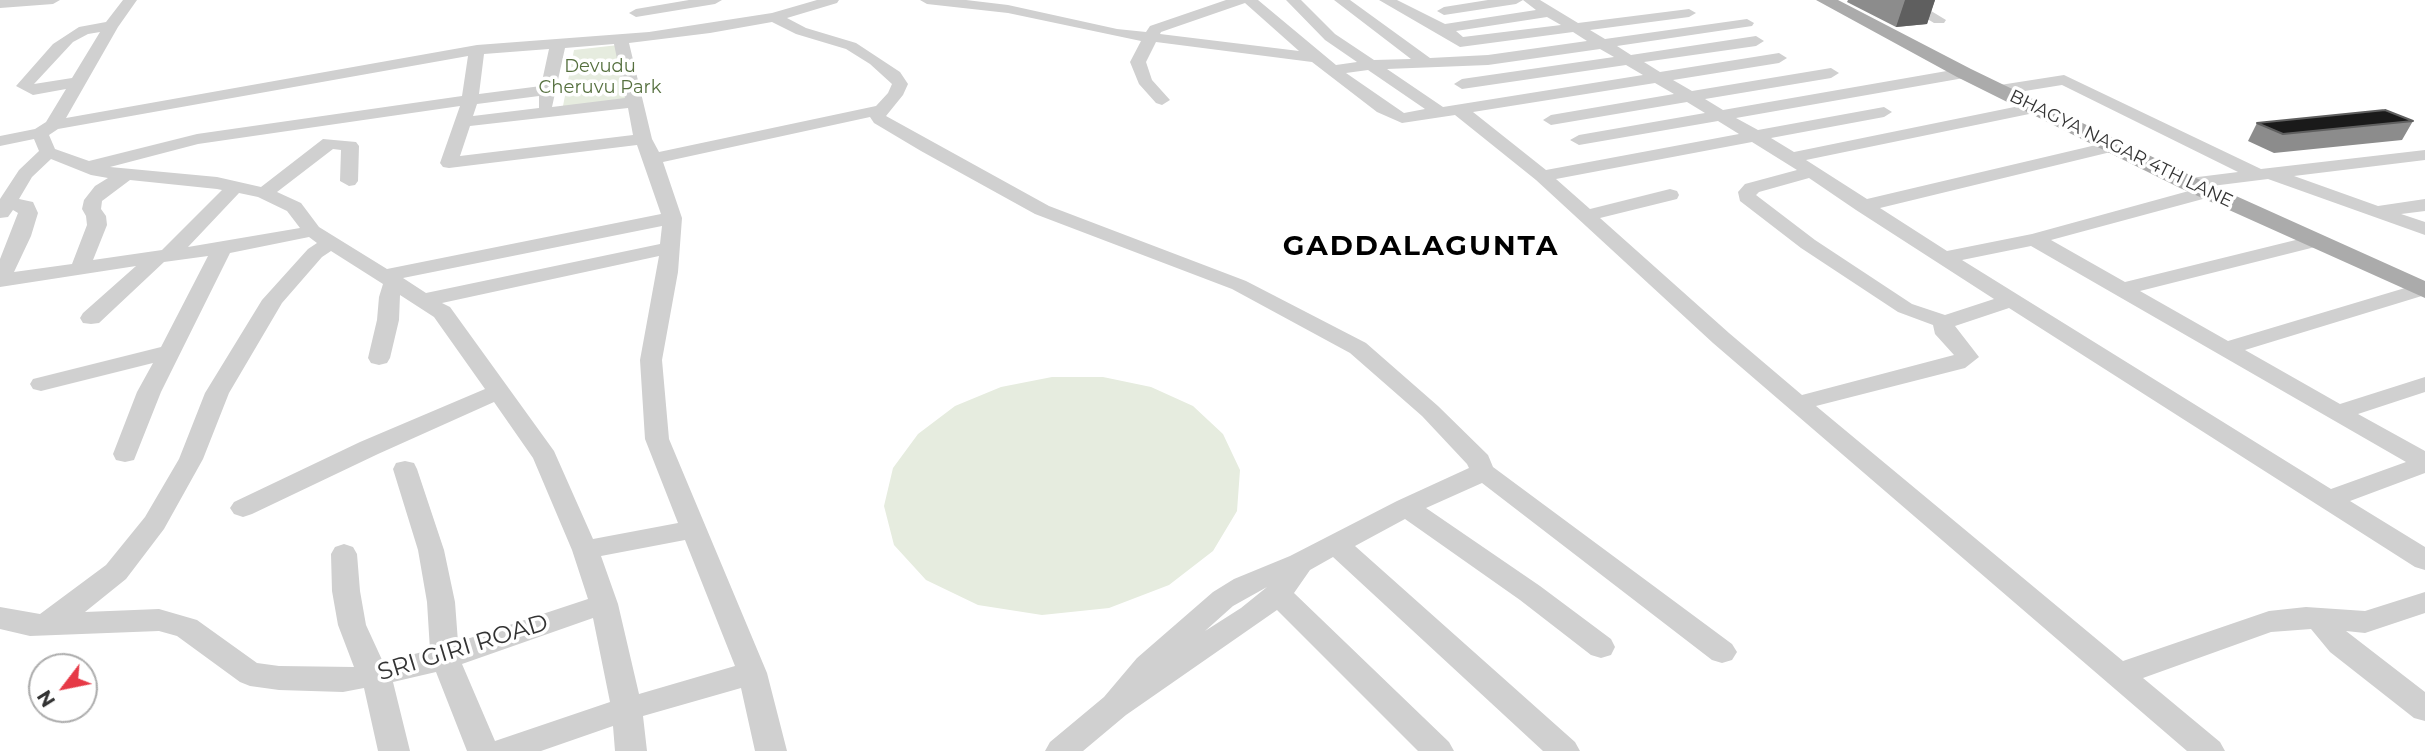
<!DOCTYPE html>
<html>
<head>
<meta charset="utf-8">
<style>
  body { margin:0 }
  #map { position:relative; width:2425px; height:751px; overflow:hidden; background:#fff; font-family:Montserrat,sans-serif }
  canvas { display:block }
  .north { position:absolute; left:28px; top:653px; width:70px; height:70px; box-sizing:border-box; background:#fff; border:2px solid #adadad; border-radius:50%; rotate:238deg; font-size:19px; font-weight:700; line-height:28px; text-align:center; color:#333 }
  .north::after { content:''; display:block; margin:auto; width:24px; height:32px; background:#e63946; clip-path:polygon(50% 0,100% 100%,50% 72%,0 100%) }
</style>
</head>
<body>
<div id="map">
<canvas width="2425" height="751"></canvas>
<div class="north">N</div>
</div>
<script>
const c = document.querySelector('canvas').getContext('2d');
c.lineJoin = 'round';
function fill(path, color) {
  c.fillStyle = color;
  c.fill(path, 'evenodd');
}
function toPath(rows) {
  const path = new Path2D();
  for (const r of rows) {
    path.moveTo(r[0], r[1]);
    for (let i = 2; i < r.length; i += 2) path.lineTo(r[i], r[i + 1]);
  }
  return path;
}
function stroke(path, color, width, dash) {
  c.strokeStyle = color;
  c.lineWidth = width;
  c.lineCap = dash ? 'butt' : 'round';
  c.setLineDash(dash || []);
  c.stroke(path);
}
function drawText(font, color, halo, rows, align = 'center') {
  c.font = font + ' Montserrat,sans-serif';
  c.lineWidth = 7;
  c.setLineDash([]);
  c.textBaseline = 'middle';
  c.strokeStyle = halo;
  c.fillStyle = color;
  for (const [text, x, y, turn = 0] of rows) {
    c.save();
    c.translate(x, y);
    c.rotate((+turn || 0) * Math.PI / 180);
    c.textAlign = isNaN(turn) ? turn : align;
    if (halo) c.strokeText(text, 0, 0);
    c.fillText(text, 0, 0);
    c.restore();
  }
}
fill(toPath([
  [627,44,634,105,562,111,574,50],
  [1052,377,1103,377,1151,387,1193,406,1223,434,1240,470,1237,511,1213,551,1169,585,1109,608,1042,615,978,605,926,580,894,545,884,506,893,468,918,434,955,406,1001,387]
]), '#e6ecdf');
fill(toPath([
  [0,0,60,0,53,4,0,8,0,0],
  [123,0,137,0,118,27,66,118,477,45,649,32,772,13,817,0,839,0,837,3,787,18,806,28,856,43,900,72,908,84,903,95,886,116,1049,206,1246,281,1366,343,1438,406,1488,455,1493,467,1732,644,1737,652,1732,660,1722,663,1712,660,1482,483,1426,508,1540,586,1611,639,1615,647,1611,655,1601,658,1591,655,1520,600,1405,519,1355,546,1575,742,1580,751,1543,751,1333,557,1310,570,1294,593,1449,742,1454,751,1418,751,1277,610,1126,715,1083,751,1045,751,1050,742,1104,697,1137,658,1213,592,1234,579,1290,556,1397,501,1469,468,1467,464,1422,416,1350,353,1232,289,1035,214,921,151,874,123,870,117,663,162,682,218,678,272,662,360,669,439,767,673,787,751,755,751,741,688,643,716,647,751,615,751,613,726,541,751,467,751,436,672,393,682,410,751,378,751,364,688,343,692,279,690,250,686,240,682,177,636,159,631,30,636,0,629,0,607,40,614,106,565,145,517,179,459,205,393,262,300,308,249,317,243,309,237,230,253,161,392,134,460,125,462,116,460,113,454,137,392,153,363,41,391,33,389,30,384,33,379,161,347,208,256,164,262,99,323,91,324,83,323,80,318,83,313,136,266,0,287,0,259,18,213,13,210,8,217,0,218,0,199,19,170,39,151,34,139,0,146,0,136,35,129,46,122,66,89,33,95,16,86,53,44,79,27,106,22,123,0],
  [772,22,796,34,846,49,870,64,892,84,888,93,876,106,659,152,652,139,629,43,710,33,772,22],
  [100,32,72,78,34,84,73,42,88,34,100,32],
  [614,44,625,98,552,107,565,48,614,44],
  [549,49,541,86,479,94,484,54,549,49],
  [468,56,462,96,197,134,89,161,55,149,49,135,58,129,468,56],
  [539,96,539,108,473,116,477,104,539,96],
  [460,106,440,163,443,167,449,168,637,145,661,214,387,269,319,227,301,203,277,192,333,149,341,150,340,181,349,186,355,185,358,181,359,146,356,142,323,139,261,187,217,177,110,167,198,144,460,106],
  [628,108,633,135,460,156,470,126,628,108],
  [51,159,91,175,108,178,95,186,84,200,82,209,86,216,87,225,72,264,14,272,31,236,38,213,33,202,19,199,32,177,51,159],
  [130,180,217,189,222,190,162,250,93,260,107,225,106,216,101,209,102,201,130,180],
  [239,193,258,197,287,211,300,228,188,247,239,193],
  [662,226,660,244,426,293,403,278,662,226],
  [331,251,383,284,379,297,377,320,368,358,371,363,379,365,387,363,390,358,399,320,400,295,434,317,485,389,360,442,234,502,230,508,234,514,243,517,252,514,378,454,494,402,533,458,572,550,588,599,458,642,455,602,444,550,417,469,414,463,405,461,396,463,393,469,418,550,427,602,430,650,383,662,366,625,360,591,357,554,353,547,344,544,335,547,331,554,332,591,338,625,354,667,279,666,257,663,197,620,159,609,85,612,126,579,164,529,203,459,229,393,282,303,322,257,331,251],
  [659,256,640,360,645,439,678,523,593,539,554,451,450,307,442,303,659,256],
  [685,540,735,666,639,694,618,604,601,556,685,540],
  [1267,587,1241,608,1205,631,1233,606,1267,587],
  [593,618,610,702,495,741,462,664,593,618],
  [689,0,722,0,715,4,636,17,629,13,636,9,689,0],
  [920,0,966,0,1008,5,1117,29,1146,32,1150,26,1226,0,1258,0,1336,65,1357,62,1325,40,1286,0,1301,0,1335,34,1374,60,1411,59,1334,0,1350,0,1430,58,1488,55,1587,41,1573,32,1460,47,1379,0,1397,0,1445,24,1536,10,1523,0,1516,4,1444,15,1437,11,1444,7,1488,0,1540,0,1578,23,1689,9,1696,13,1689,17,1590,30,1605,39,1747,19,1754,23,1752,26,1617,46,1631,55,1756,36,1764,41,1756,46,1644,62,1660,72,1779,53,1787,58,1779,63,1673,80,1692,91,1831,68,1839,73,1831,78,1705,99,1723,110,1964,68,1972,73,1964,78,1736,118,1758,130,1884,107,1892,112,1884,117,1771,138,1794,152,2034,103,2042,108,2034,113,1806,160,1867,199,2113,141,2122,146,2119,150,1880,208,1947,251,2032,234,2207,186,2216,192,2214,196,2051,240,2125,282,2316,235,2323,237,2326,241,2323,245,2140,291,2228,341,2425,282,2425,295,2245,350,2340,404,2425,377,2425,392,2358,414,2425,451,2425,473,2350,501,2425,547,2425,570,2415,567,2009,308,1955,326,1979,357,1965,368,1816,406,2123,661,2269,611,2306,607,2365,611,2425,592,2425,613,2365,633,2346,631,2425,692,2425,721,2414,718,2330,652,2311,629,2271,632,2143,678,2220,742,2225,751,2187,751,1713,343,1536,180,1455,115,1402,123,1377,112,1312,62,1156,42,1146,62,1152,80,1170,100,1162,105,1156,103,1139,84,1130,62,1141,41,1008,13,927,4,920,0],
  [1245,3,1299,51,1160,34,1161,32,1245,3],
  [1547,17,1561,25,1463,37,1456,31,1547,17],
  [1600,49,1614,57,1462,79,1454,84,1462,89,1626,65,1643,75,1443,107,1387,69,1488,65,1600,49],
  [1368,70,1425,109,1404,113,1346,73,1368,70],
  [1655,83,1674,94,1551,115,1543,120,1551,125,1687,102,1705,113,1579,135,1570,140,1579,145,1718,121,1739,134,1546,170,1473,112,1655,83],
  [1752,142,1797,170,1745,184,1738,192,1740,201,1801,248,1898,312,1933,325,1935,334,1954,355,1802,395,1729,333,1600,218,1677,199,1679,195,1677,191,1670,189,1590,209,1556,179,1752,142],
  [1809,178,1856,210,1994,299,1945,315,1912,304,1815,240,1756,195,1759,192,1809,178],
  [2031,246,2406,462,2331,489,1962,260,2031,246],
  [1896,0,1913,0,1946,20,1944,23,1934,23,1896,0],
  [2064,75,2261,169,2425,150,2425,160,2294,176,2378,206,2425,199,2425,211,2401,214,2425,222,2425,235,2268,179,2188,189,2182,187,2179,183,2182,179,2238,172,2062,85,2000,95,1992,90,2000,85,2064,75]
]), '#d0d0d0');
fill(toPath([
  [1816,0,1838,0,1971,69,2196,178,2425,281,2425,298,2180,188,1957,77,1816,0]
]), '#ababab');
fill(toPath([
  [1848,0,1935,0,1927,24,1896,27,1847,2],
  [2413,121,2402,140,2274,153,2248,141,2257,123]
]), '#8c8c8c');
fill(toPath([
  [1905,0,1935,0,1927,24,1896,27]
]), '#5f5f5f');
const building = toPath([
  [2385,110,2413,121,2283,134,2257,123,2385,110]
]);
fill(building, '#1a1a1a');
stroke(building, '#5f5f5f', 2);
drawText('18px', '#56703f', '#fff', [
  ["Devudu",600,67],
  ["Cheruvu Park",600,88]
]);
drawText('18px', '#333', '#fff', [
  ["BHAGYA NAGAR 4TH LANE",2121,149,26]
]);
drawText('24px', '#333', '#fff', [
  ["SRI GIRI ROAD",463,648,-17]
]);
c.letterSpacing = '2px';
drawText('bold 28px', '#000', '#fff', [
  ["GADDALAGUNTA",1421,247]
]);
c.letterSpacing = '0px';
</script>
</body>
</html>
